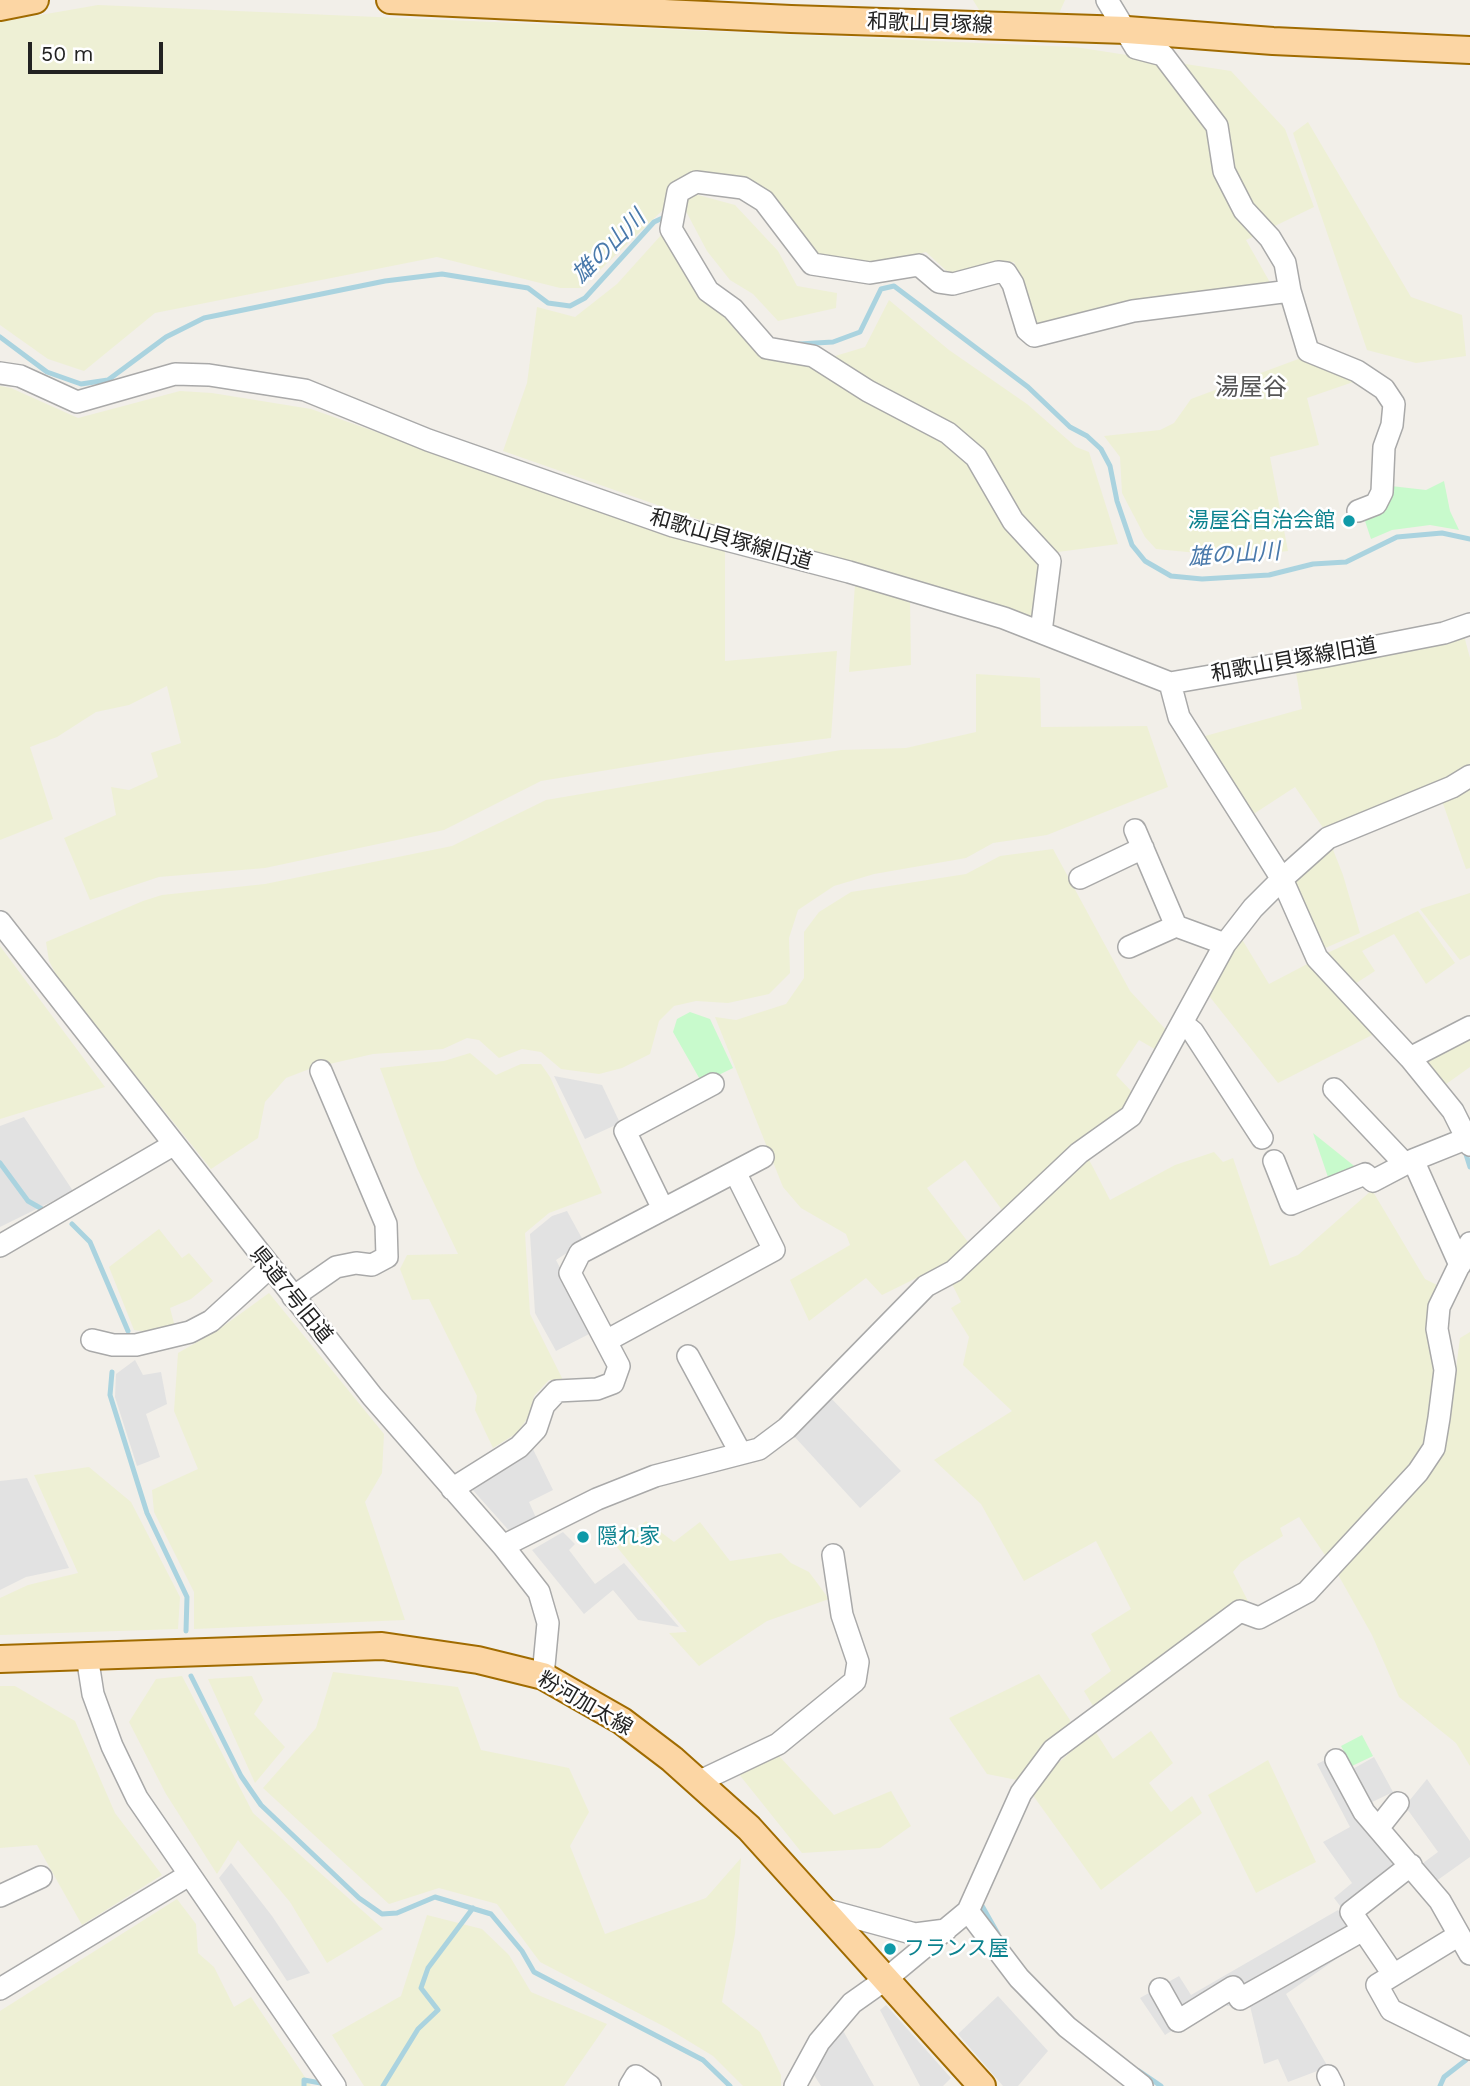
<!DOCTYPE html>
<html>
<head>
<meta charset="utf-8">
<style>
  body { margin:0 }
  #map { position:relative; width:1470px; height:2086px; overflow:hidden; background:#f2efe9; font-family:"Work Sans",sans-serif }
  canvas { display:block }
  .scale { position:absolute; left:28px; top:42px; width:135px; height:32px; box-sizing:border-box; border:4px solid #222; border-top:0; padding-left:9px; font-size:21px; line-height:24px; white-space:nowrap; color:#222; -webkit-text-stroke:5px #fff; paint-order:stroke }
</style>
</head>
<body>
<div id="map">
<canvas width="1470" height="2086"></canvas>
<div class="scale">50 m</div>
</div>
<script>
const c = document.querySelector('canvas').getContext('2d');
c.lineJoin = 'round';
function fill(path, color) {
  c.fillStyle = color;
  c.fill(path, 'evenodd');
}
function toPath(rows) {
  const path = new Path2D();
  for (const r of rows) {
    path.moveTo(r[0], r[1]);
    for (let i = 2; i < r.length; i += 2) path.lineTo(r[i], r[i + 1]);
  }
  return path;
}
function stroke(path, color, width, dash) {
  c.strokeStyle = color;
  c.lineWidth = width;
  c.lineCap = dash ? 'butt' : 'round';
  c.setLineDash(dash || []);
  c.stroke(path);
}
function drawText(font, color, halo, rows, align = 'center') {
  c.font = font + ' "Work Sans","Noto Sans JP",sans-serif';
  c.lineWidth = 5;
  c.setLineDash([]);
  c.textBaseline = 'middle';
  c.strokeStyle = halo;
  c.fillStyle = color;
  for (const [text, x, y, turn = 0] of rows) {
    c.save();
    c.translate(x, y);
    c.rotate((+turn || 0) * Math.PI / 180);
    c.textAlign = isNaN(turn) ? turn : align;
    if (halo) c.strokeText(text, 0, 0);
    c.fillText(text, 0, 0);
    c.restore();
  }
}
fill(toPath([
  [973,0,1065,0,1057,18,981,13],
  [98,5,1075,47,1231,71,1285,129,1314,207,1246,240,1272,286,1038,325,1014,262,950,274,926,252,871,266,817,255,756,183,692,174,665,208,581,288,560,288,437,257,155,313,84,371,48,359,0,325,0,22],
  [1308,122,1411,297,1462,315,1466,356,1416,363,1367,350,1293,133],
  [687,192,735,205,778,251,797,286,837,293,836,308,778,321,753,294,730,280,707,251,680,200],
  [663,233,712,303,812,363,865,347,889,300,949,350,1027,404,1076,447,1089,452,1118,544,1043,554,1038,618,706,522,503,451,527,383,537,307,575,317,617,284],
  [1301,358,1356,381,1307,398,1319,445,1270,457,1288,551,1239,557,1156,549,1145,537,1122,493,1120,457,1104,436,1160,430,1174,423,1191,399],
  [0,386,11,388,78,418,180,391,212,393,311,409,608,513,725,549,725,661,837,651,831,738,711,753,541,781,444,830,265,868,159,877,90,900,64,838,116,815,111,787,129,790,158,777,151,753,181,743,167,686,129,705,96,712,57,737,30,747,53,819,0,840],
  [855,584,910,599,911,665,849,672],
  [1463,632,1470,658,1470,769,1326,832,1295,787,1249,817,1198,738,1302,709,1295,666],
  [976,674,1040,678,1041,727,1147,726,1168,787,1047,835,993,843,966,858,874,874,834,886,798,910,789,938,790,973,769,994,728,1003,696,1001,674,1006,659,1021,650,1054,622,1068,599,1074,561,1069,541,1052,522,1049,499,1058,479,1040,467,1038,443,1049,373,1054,312,1068,286,1078,265,1102,258,1138,211,1169,59,980,49,961,46,942,143,901,162,895,265,884,452,846,546,800,841,750,906,748,976,732],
  [1470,782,1470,868,1466,869,1441,798],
  [1330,842,1343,875,1360,933,1323,949,1292,875],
  [1053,849,1130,991,1168,1032,1158,1051,1139,1040,1116,1075,1133,1093,1122,1112,1075,1146,1002,1210,965,1160,927,1188,968,1242,953,1260,882,1295,866,1278,809,1321,790,1280,850,1245,846,1234,801,1208,783,1187,715,1017,736,1020,786,1004,804,978,804,932,819,912,851,892,966,874,1000,856],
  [1470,893,1470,955,1460,960,1420,909],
  [1418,911,1455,963,1426,984,1394,934,1362,951,1375,971,1350,987,1323,955],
  [1240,936,1269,984,1313,961,1378,1032,1278,1083,1206,992],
  [0,946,105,1087,0,1119],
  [1470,1033,1470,1067,1442,1087,1421,1060],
  [470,1053,496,1075,521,1064,541,1064,550,1077,602,1193,549,1213,525,1233,530,1314,563,1380,549,1380,534,1396,529,1416,517,1433,493,1448,475,1410,477,1396,429,1299,412,1300,400,1269,407,1255,458,1254,417,1168,380,1068,444,1061],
  [1214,1152,1223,1162,1233,1158,1270,1266,1298,1255,1372,1190,1425,1279,1437,1285,1431,1302,1439,1371,1429,1442,1329,1561,1299,1517,1280,1528,1283,1536,1241,1562,1233,1572,1249,1603,1235,1605,1096,1711,1084,1691,1111,1671,1091,1634,1131,1609,1096,1541,1024,1581,981,1504,934,1460,1012,1411,963,1365,969,1337,951,1308,961,1302,950,1280,1086,1154,1110,1200,1175,1165],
  [159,1229,182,1258,189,1253,213,1281,191,1299,170,1308,175,1327,148,1332,134,1330,109,1267],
  [269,1293,384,1434,382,1473,365,1502,405,1620,194,1629,194,1592,154,1512,152,1490,198,1469,174,1411,178,1353,218,1330],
  [1470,1332,1470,1766,1456,1743,1399,1697,1372,1635,1336,1571,1424,1475,1447,1437,1460,1338],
  [89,1467,131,1502,180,1597,178,1629,0,1635,0,1598,28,1585,78,1573,34,1475],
  [646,1521,674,1542,700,1522,730,1561,781,1553,791,1563,809,1572,829,1599,767,1621,699,1666,669,1633,687,1632,616,1546],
  [333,1672,458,1687,481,1750,569,1768,589,1812,570,1846,605,1934,706,1898,741,1858,735,1934,722,2002,760,2032,781,2075,781,2086,743,2086,713,2056,667,2028,540,1962,497,1904,439,1888,389,1904,263,1788,316,1728],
  [1039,1674,1070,1720,1069,1730,1017,1780,987,1774,949,1718],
  [182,1676,253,1813,383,1929,327,1963,290,1902,238,1840,217,1874,166,1794,129,1722,156,1679],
  [252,1676,263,1700,254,1714,285,1747,255,1783,208,1679],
  [0,1686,15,1686,75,1721,115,1813,162,1875,82,1925,37,1845,0,1848],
  [1095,1731,1113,1759,1151,1731,1173,1763,1149,1783,1171,1812,1192,1796,1202,1813,1101,1890,1032,1794,1050,1770],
  [779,1756,834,1815,891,1791,911,1826,880,1848,802,1853,738,1773],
  [1268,1760,1316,1862,1256,1893,1208,1795],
  [177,1899,196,1924,198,1953,214,1967,234,2007,251,1997,311,2086,0,2086,0,2011],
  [427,1915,482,1929,509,1955,531,1992,607,2024,564,2086,364,2086,332,2035,401,1996]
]), '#eef0d5');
fill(toPath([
  [1444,481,1450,511,1459,530,1430,525,1392,530,1371,539,1363,515,1391,486,1426,490],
  [690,1012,710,1019,733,1068,702,1083,673,1032,677,1019],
  [1313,1133,1358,1169,1329,1180],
  [1362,1735,1373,1756,1352,1766,1341,1746]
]), '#c8facc');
fill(toPath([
  [554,1076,602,1085,620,1123,585,1139],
  [24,1117,73,1191,0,1227,0,1126],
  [567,1211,584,1242,556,1260,593,1332,556,1351,535,1313,530,1234,552,1216],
  [135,1360,143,1375,161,1372,167,1404,146,1414,160,1457,137,1466,115,1397,116,1374],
  [829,1396,901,1471,860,1508,793,1435],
  [532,1447,553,1490,529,1502,537,1520,512,1534,471,1488],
  [27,1478,69,1568,26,1577,0,1590,0,1481],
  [563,1532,575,1544,569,1550,595,1584,624,1563,679,1627,638,1620,613,1590,584,1614,532,1550],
  [1374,1757,1393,1792,1368,1804,1351,1770],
  [1327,1759,1403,1869,1344,1911,1334,1898,1352,1883,1323,1842,1350,1827,1317,1764],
  [1427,1779,1470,1841,1470,1857,1432,1884,1419,1866,1438,1852,1405,1806],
  [231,1863,272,1916,310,1973,287,1981,219,1878],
  [1338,1910,1362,1941,1286,1994,1328,2067,1288,2082,1278,2059,1264,2064,1250,2006,1227,2006,1222,1999,1165,2035,1140,1998,1179,1976,1191,1995],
  [998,1996,1048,2051,1018,2086,1003,2086,958,2034],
  [886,2005,951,2078,943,2086,920,2086,880,2010],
  [841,2027,874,2086,821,2086,814,2075,823,2049]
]), '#e2e2e2');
stroke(toPath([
  [0,337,47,372,81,384,108,380,166,337,204,318,385,281,442,274,528,288,548,303,570,306,585,298,654,222,667,216],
  [799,344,833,342,860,332,881,289,894,286,1028,387,1070,427,1087,436,1101,449,1110,466,1117,501,1132,545,1145,561,1171,576,1202,579,1269,575,1313,564,1346,562,1397,537,1442,533,1470,539],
  [1464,1148,1470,1167],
  [0,1163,28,1201,42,1209],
  [72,1224,90,1242,128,1331],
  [112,1372,110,1395,147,1513,187,1597,186,1631],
  [191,1676,241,1776,261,1805,359,1898,382,1914,397,1913,435,1897,491,1914,522,1951,534,1972,703,2060,730,2086],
  [981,1904,998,1934],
  [1139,2071,1161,2086],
  [304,2086,304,2080,326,2084],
  [383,2086,418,2029,438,2010,421,1988,428,1968,473,1908],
  [1440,2086,1444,2077,1466,2060]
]), '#aad3df', 5);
const minor = toPath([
  [1107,0,1136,48,1163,55,1217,126,1224,171,1244,210,1270,238,1285,263,1290,291,1308,351,1357,371,1384,389,1394,404,1392,425,1384,447,1382,492,1376,504,1358,511],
  [0,373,20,376,77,402,175,374,209,375,305,390,428,440,673,526,849,572,1004,618,1170,683,1326,656,1444,633,1470,624],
  [1041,632,1050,561,1013,521,976,457,948,433,868,391,813,356,767,348,733,309,708,291,671,229,678,192,696,182,743,188,764,201,812,264,870,273,919,265,939,282,953,284,998,272,1006,273,1013,284,1027,330,1034,336,1133,311,1290,291],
  [1170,683,1179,717,1282,879,1317,958,1410,1058,1453,1111,1470,1145],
  [1135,830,1176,926,1225,944],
  [1080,878,1143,848],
  [0,922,372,1396,503,1546,539,1592,548,1623,543,1676],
  [1129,947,1176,926],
  [1182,1023,1193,1032,1262,1138],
  [1410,1058,1470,1027],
  [1334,1089,1405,1164],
  [1413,1160,1460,1265],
  [1274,1161,1291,1204,1365,1174,1373,1181,1413,1160,1468,1138],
  [663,1209,625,1131,713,1084],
  [0,1246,173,1145],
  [293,1297,336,1267,356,1263,372,1265,387,1257,386,1224,321,1071],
  [92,1340,113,1345,136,1345,190,1332,211,1321,269,1268],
  [606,1341,774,1250,735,1172],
  [688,1356,740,1452],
  [452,1489,519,1447,536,1429,544,1405,557,1391,597,1389,613,1383,619,1366,570,1273,580,1253,763,1157],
  [503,1546,597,1499,655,1476,759,1449,787,1428,926,1286,954,1271,1079,1153,1131,1116,1225,944,1253,908,1282,879,1328,838,1452,787,1470,776],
  [87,1656,93,1694,112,1746,137,1798,335,2086],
  [1336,1760,1364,1812,1440,1901,1470,1954],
  [698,1782,778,1744,855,1681,858,1662,842,1615,833,1555],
  [1379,1827,1398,1803],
  [0,1896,41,1877],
  [823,1909,915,1934,946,1930],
  [968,1911,1019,1978,1067,2027,1142,2086],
  [1459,1935,1377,1985,1391,2010,1470,2049],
  [1393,1974,1351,1912,1411,1865],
  [0,1989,189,1875],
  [1160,1989,1178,2021,1233,1987,1240,1999,1363,1930],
  [1328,2076,1333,2086],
  [630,2086,636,2076,650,2086],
  [795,2086,819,2042,852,2003,886,1979,968,1911,1021,1793,1053,1750,1240,1611,1259,1618,1307,1592,1418,1472,1434,1448,1439,1418,1445,1370,1437,1329,1439,1307,1470,1243]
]);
const major = toPath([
  [390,0,791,19,1127,30,1273,41,1470,50],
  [0,7,35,0],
  [0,1659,382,1646,478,1660,543,1676,622,1721,672,1759,749,1828,982,2086]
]);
stroke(minor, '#a9a9a9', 24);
stroke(major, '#a06b00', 30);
stroke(minor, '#fff', 21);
stroke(major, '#fcd6a4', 26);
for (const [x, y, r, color] of [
  [1349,521,7,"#0f9aa8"],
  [583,1537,7,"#0f9aa8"],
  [890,1949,7,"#0f9aa8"]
]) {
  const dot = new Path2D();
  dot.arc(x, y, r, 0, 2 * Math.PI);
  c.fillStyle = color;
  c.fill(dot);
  stroke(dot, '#fff', 2.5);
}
drawText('21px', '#222', '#fff', [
  ["和歌山貝塚線",930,24,2],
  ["和歌山貝塚線旧道",731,540,16],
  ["和歌山貝塚線旧道",1294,660,-10],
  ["県道7号旧道",291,1295,51],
  ["粉河加太線",585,1704,30]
]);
drawText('21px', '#0d838f', '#fff', [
  ["湯屋谷自治会館",1335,521,"right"],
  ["隠れ家",597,1537],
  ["フランス屋",904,1949]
], 'left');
drawText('italic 23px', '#4a7aab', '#fff', [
  ["雄の山川",609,247,-45],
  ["雄の山川",1234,555,-4]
]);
drawText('24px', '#555', '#fff', [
  ["湯屋谷",1251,388]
]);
</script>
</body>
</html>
